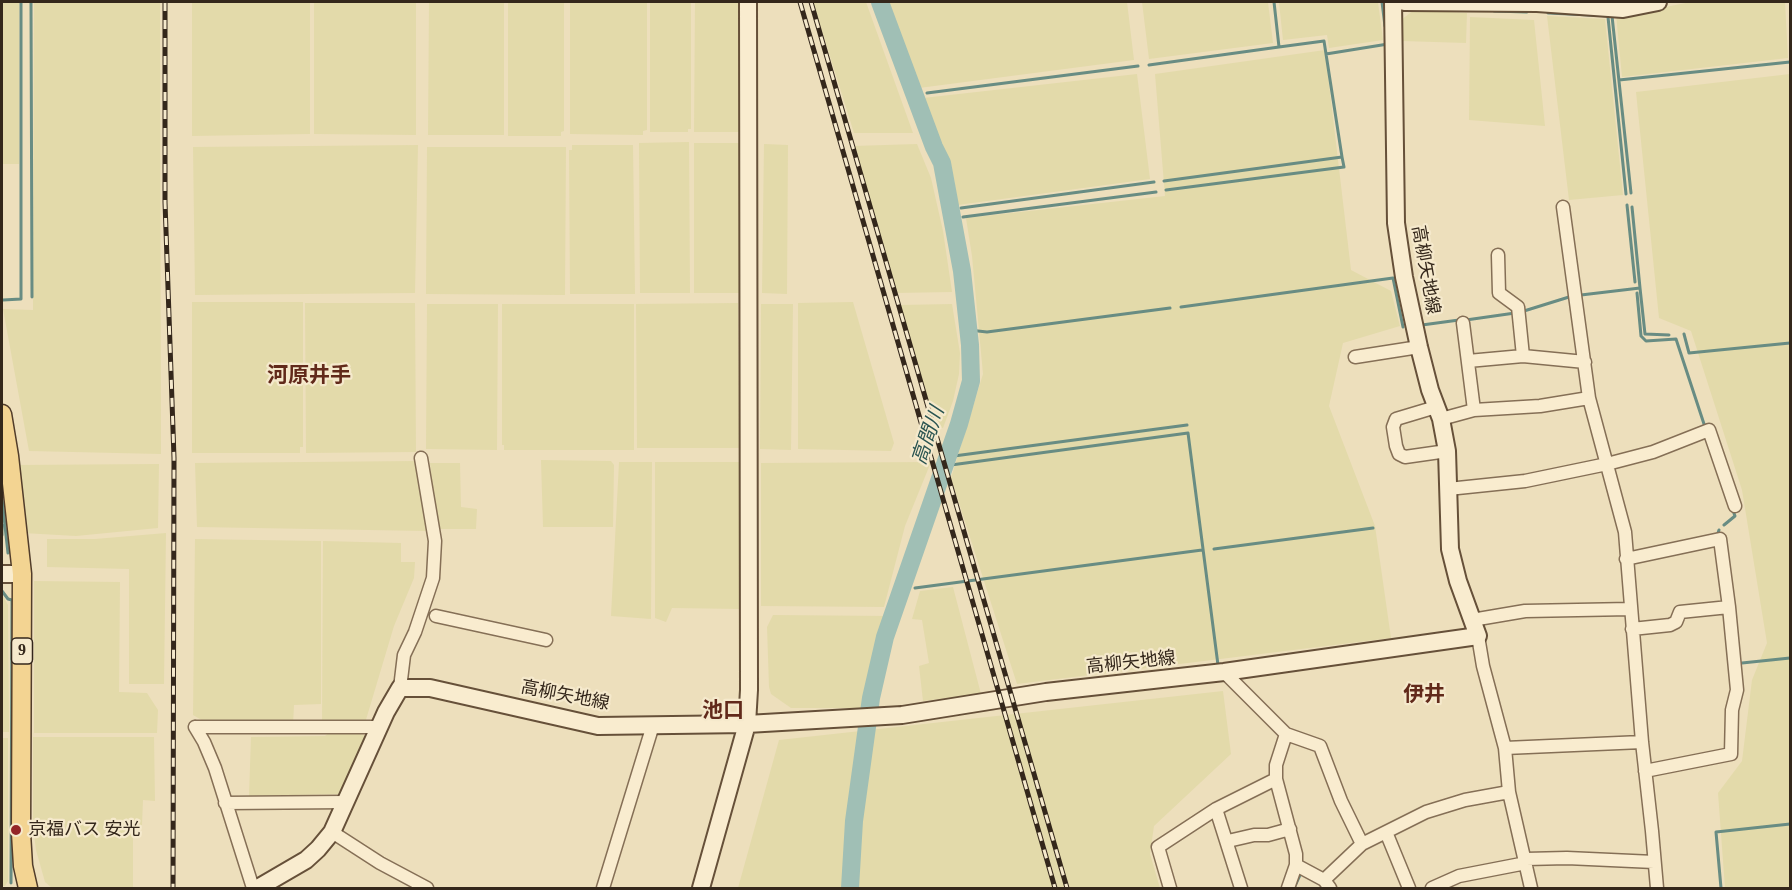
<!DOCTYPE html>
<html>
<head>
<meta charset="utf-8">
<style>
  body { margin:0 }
  #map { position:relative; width:1792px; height:890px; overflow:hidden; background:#eddfbc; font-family:"Times New Roman",serif }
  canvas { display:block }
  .frame { position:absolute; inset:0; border:3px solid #34271b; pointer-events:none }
</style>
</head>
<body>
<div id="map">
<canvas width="1792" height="890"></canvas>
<div class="frame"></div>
</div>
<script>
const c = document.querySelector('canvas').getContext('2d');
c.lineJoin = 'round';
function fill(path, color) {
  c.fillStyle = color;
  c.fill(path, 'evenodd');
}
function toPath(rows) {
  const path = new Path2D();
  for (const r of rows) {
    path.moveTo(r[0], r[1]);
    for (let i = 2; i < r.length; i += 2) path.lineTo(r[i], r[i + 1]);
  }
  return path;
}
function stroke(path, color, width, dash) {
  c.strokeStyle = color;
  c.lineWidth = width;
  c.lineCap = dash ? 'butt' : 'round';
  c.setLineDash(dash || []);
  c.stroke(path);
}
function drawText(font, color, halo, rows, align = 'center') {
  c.font = font + ' "Times New Roman","Noto Sans JP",serif';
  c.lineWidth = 4.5;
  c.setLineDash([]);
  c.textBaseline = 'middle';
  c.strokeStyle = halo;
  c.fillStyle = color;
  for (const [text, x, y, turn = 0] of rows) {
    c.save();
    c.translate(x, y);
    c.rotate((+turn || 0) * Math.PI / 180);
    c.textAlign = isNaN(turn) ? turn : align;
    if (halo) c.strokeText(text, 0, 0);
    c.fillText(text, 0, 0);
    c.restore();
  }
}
fill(toPath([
  [2,2,19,2,19,164,2,164],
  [34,2,160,2,161,454,29,451,3,309,33,310],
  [192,2,310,2,310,134,192,136],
  [314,2,416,2,416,135,314,134],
  [429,2,504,2,504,135,428,135],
  [508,2,564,2,564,131,561,132,561,136,508,136],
  [570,2,647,2,647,130,643,131,643,135,570,134],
  [650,2,691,2,691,129,688,129,688,132,650,132],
  [695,2,742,2,741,132,694,132],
  [813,2,866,2,913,133,854,133],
  [889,2,1127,2,1134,60,919,88],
  [1142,2,1268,2,1273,43,1149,59],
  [1279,2,1378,2,1383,40,1329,48,1327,35,1283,40],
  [1691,2,1785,2,1788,58,1622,77,1616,14,1624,15],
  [1414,10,1467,13,1466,43,1402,41,1401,20],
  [1547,16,1605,19,1623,195,1569,200],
  [1470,17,1534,20,1545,126,1469,120],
  [1325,50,1351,270,1391,291,1400,326,1343,343,1329,406,1375,526,1391,638,1017,684,951,478,983,374,972,256,966,218,1165,196,1155,74],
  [1137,74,1150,179,958,205,954,179,923,98],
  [1790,74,1790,888,1725,888,1718,793,1742,761,1752,680,1767,643,1742,490,1691,331,1659,318,1636,92],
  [689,142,690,293,640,293,639,143],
  [694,143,741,143,742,293,694,293],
  [764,144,788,145,787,294,762,293],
  [917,144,931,178,943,231,952,292,895,293,853,146],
  [418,145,415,293,195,295,193,147],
  [572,145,633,145,635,294,570,294,569,150,572,150],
  [427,147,566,147,565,295,426,294],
  [192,302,303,302,303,447,300,447,300,453,192,453],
  [853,302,894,443,891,451,798,449,798,303],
  [305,303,415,303,416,452,306,453],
  [738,303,739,448,637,448,636,304],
  [427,304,498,304,497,450,426,449],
  [502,304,634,304,634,450,504,450,504,445,502,445],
  [761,304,793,304,791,450,760,449],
  [952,304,960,353,959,374,953,401,943,428,937,427,934,410,927,410,900,305],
  [541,460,611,461,614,465,613,527,543,527],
  [417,461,426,531,197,527,195,463],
  [619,462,652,462,651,619,611,616],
  [655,462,740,462,741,609,672,608,666,622,655,618],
  [931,462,905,526,884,607,761,606,761,463],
  [430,463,460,463,461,507,477,509,476,529,437,529],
  [159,464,158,528,76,536,23,533,15,465],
  [166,533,164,684,129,684,129,569,47,567,47,539,95,539],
  [195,539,321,541,321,704,294,705,293,725,205,722,193,715],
  [323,541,401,543,401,562,415,562,414,578,394,626,365,723,322,724],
  [34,581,120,582,119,692,147,693,158,710,157,733,34,733],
  [953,587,981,694,923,701,919,666,929,663,922,620,912,619,920,591],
  [2,594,8,605,9,732,2,732],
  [773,615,891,616,872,662,866,708,791,708,771,694,769,687,767,627],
  [1223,691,1231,754,1154,826,1150,854,1160,888,738,888,779,740],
  [329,733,359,733,366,736,340,794,249,796,251,737,325,736],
  [33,737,154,737,155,801,143,800,142,825,133,826,133,887,52,888,45,882,36,850,33,827],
  [2,738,8,738,8,881,5,886,2,886]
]), '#e3daaa');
stroke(toPath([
  [31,2,32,297],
  [1382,2,1385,26],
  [1494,11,1527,12],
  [1548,13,1612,16,1631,193],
  [1608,17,1626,194],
  [1279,47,1324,41,1326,54,1388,44],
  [1149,65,1279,47,1274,2],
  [1619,80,1790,62],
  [927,93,1138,66],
  [1164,181,1342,157,1326,54],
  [1166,190,1344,167,1342,157],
  [1627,205,1635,282],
  [1632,207,1640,288],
  [961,208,1154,182],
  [963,217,1156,192],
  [1637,293,1641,336,1646,341,1676,339,1705,427],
  [1581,295,1640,288,1645,334,1669,335],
  [3,300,21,299,21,2],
  [1181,307,1393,278,1403,327],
  [1524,311,1569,297],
  [1466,320,1515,313],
  [1422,325,1459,320],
  [969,330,987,332,1170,308],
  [1684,334,1689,353,1790,343],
  [954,456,1187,425],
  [951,465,1188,433,1218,665],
  [2,499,8,553],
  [2,525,2,535],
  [1724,525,1735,516,1732,508],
  [1717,536,1719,530],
  [1214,549,1373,528],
  [915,588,1202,550],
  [2,591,8,599,12,600,11,883],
  [1742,663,1790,658],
  [1294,888,1300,875],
  [1721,888,1716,832,1790,824]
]), '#688c83', 3);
stroke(toPath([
  [850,888,854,821,871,698,885,637,959,424,971,381,970,345,962,271,942,163,934,147,880,2]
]), '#a0bfb5', 18);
const street = toPath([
  [1563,207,1589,398,1625,532,1642,742,1652,831,1657,888],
  [1498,255,1499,293,1518,307,1523,356],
  [1463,323,1474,410],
  [1355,357,1419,347],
  [1468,361,1523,356,1585,362],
  [1436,407,1396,419,1393,427,1396,446,1399,454,1405,457,1447,451],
  [1441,419,1474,410,1540,406,1589,398],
  [1448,489,1525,481,1607,464,1653,452,1709,430,1735,506],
  [1626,559,1720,539,1729,607,1680,612,1676,622,1670,625,1632,629],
  [436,616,546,640],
  [1472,620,1525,611,1630,609],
  [1478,636,1483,666,1505,748,1509,792,1531,888],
  [1224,672,1286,734,1276,765,1276,779,1296,854,1296,865,1288,888],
  [400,688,404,655,415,632,433,578,435,541,421,458],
  [195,727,380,727],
  [195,727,204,742,215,768,253,888],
  [1286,734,1320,746,1341,801,1362,844],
  [1505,748,1642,742],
  [1645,771,1731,754,1732,710,1737,690,1729,607],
  [225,803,346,802],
  [1216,809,1241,888],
  [332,832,380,863,427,888],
  [1386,832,1426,812,1465,800,1509,792],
  [1228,841,1254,835,1268,835,1290,829],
  [1526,859,1567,858,1654,862],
  [1296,865,1324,880,1330,888],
  [1324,880,1362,844,1386,832,1409,888],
  [603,888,653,725],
  [1170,888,1158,847,1216,809,1276,779],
  [1432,888,1459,876,1526,863]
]);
const secondary = toPath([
  [1404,2,1537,3,1623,9,1658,2],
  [2,574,22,574],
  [258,888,306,860,318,849,332,832,386,712,400,688,430,688,598,726,747,724,902,715,1046,692,1224,672,1478,636,1458,581,1450,549,1447,451,1441,419,1430,390,1419,347,1404,277,1396,223,1393,2],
  [701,888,747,724,749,690,748,2]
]);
const primary = toPath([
  [2,414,9,456,22,574,21,833,23,866,28,888]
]);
stroke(street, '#856f56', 15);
stroke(secondary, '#665039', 20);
stroke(primary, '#523d2b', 21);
stroke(street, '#f9eccf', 12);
stroke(secondary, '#f9eccf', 16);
stroke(primary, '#f3d492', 18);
const rail = toPath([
  [165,2,165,202,174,458,173,888],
  [800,2,1055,888],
  [811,2,1067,888]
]);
stroke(rail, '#34271b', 5);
stroke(rail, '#f5e9cc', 3, [9]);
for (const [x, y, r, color] of [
  [16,830,6,"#942627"]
]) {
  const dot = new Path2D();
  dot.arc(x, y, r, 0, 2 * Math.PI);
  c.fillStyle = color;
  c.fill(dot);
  stroke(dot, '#f5e9cc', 2);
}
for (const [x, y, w] of [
  [22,651,21]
]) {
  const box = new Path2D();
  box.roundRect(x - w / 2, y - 13, w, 26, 4.5);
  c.fillStyle = '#f5e9cc';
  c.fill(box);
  stroke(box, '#34271b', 1.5);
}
drawText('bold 16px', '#34271b', null, [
  ["9",22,651]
]);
drawText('18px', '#34271b', '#f5e9cc', [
  ["高柳矢地線",1425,270,80],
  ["高柳矢地線",1131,663,-6],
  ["高柳矢地線",565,696,11]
]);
drawText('18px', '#34271b', '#f5e9cc', [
  ["京福バス 安光",28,830]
], 'left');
drawText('italic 20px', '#2a5451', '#f5e9cc', [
  ["高間川",929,436,-71]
]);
drawText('bold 21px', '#61291a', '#f5e9cc', [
  ["河原井手",309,377],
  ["伊井",1424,696],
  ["池口",723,712]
]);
</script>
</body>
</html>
